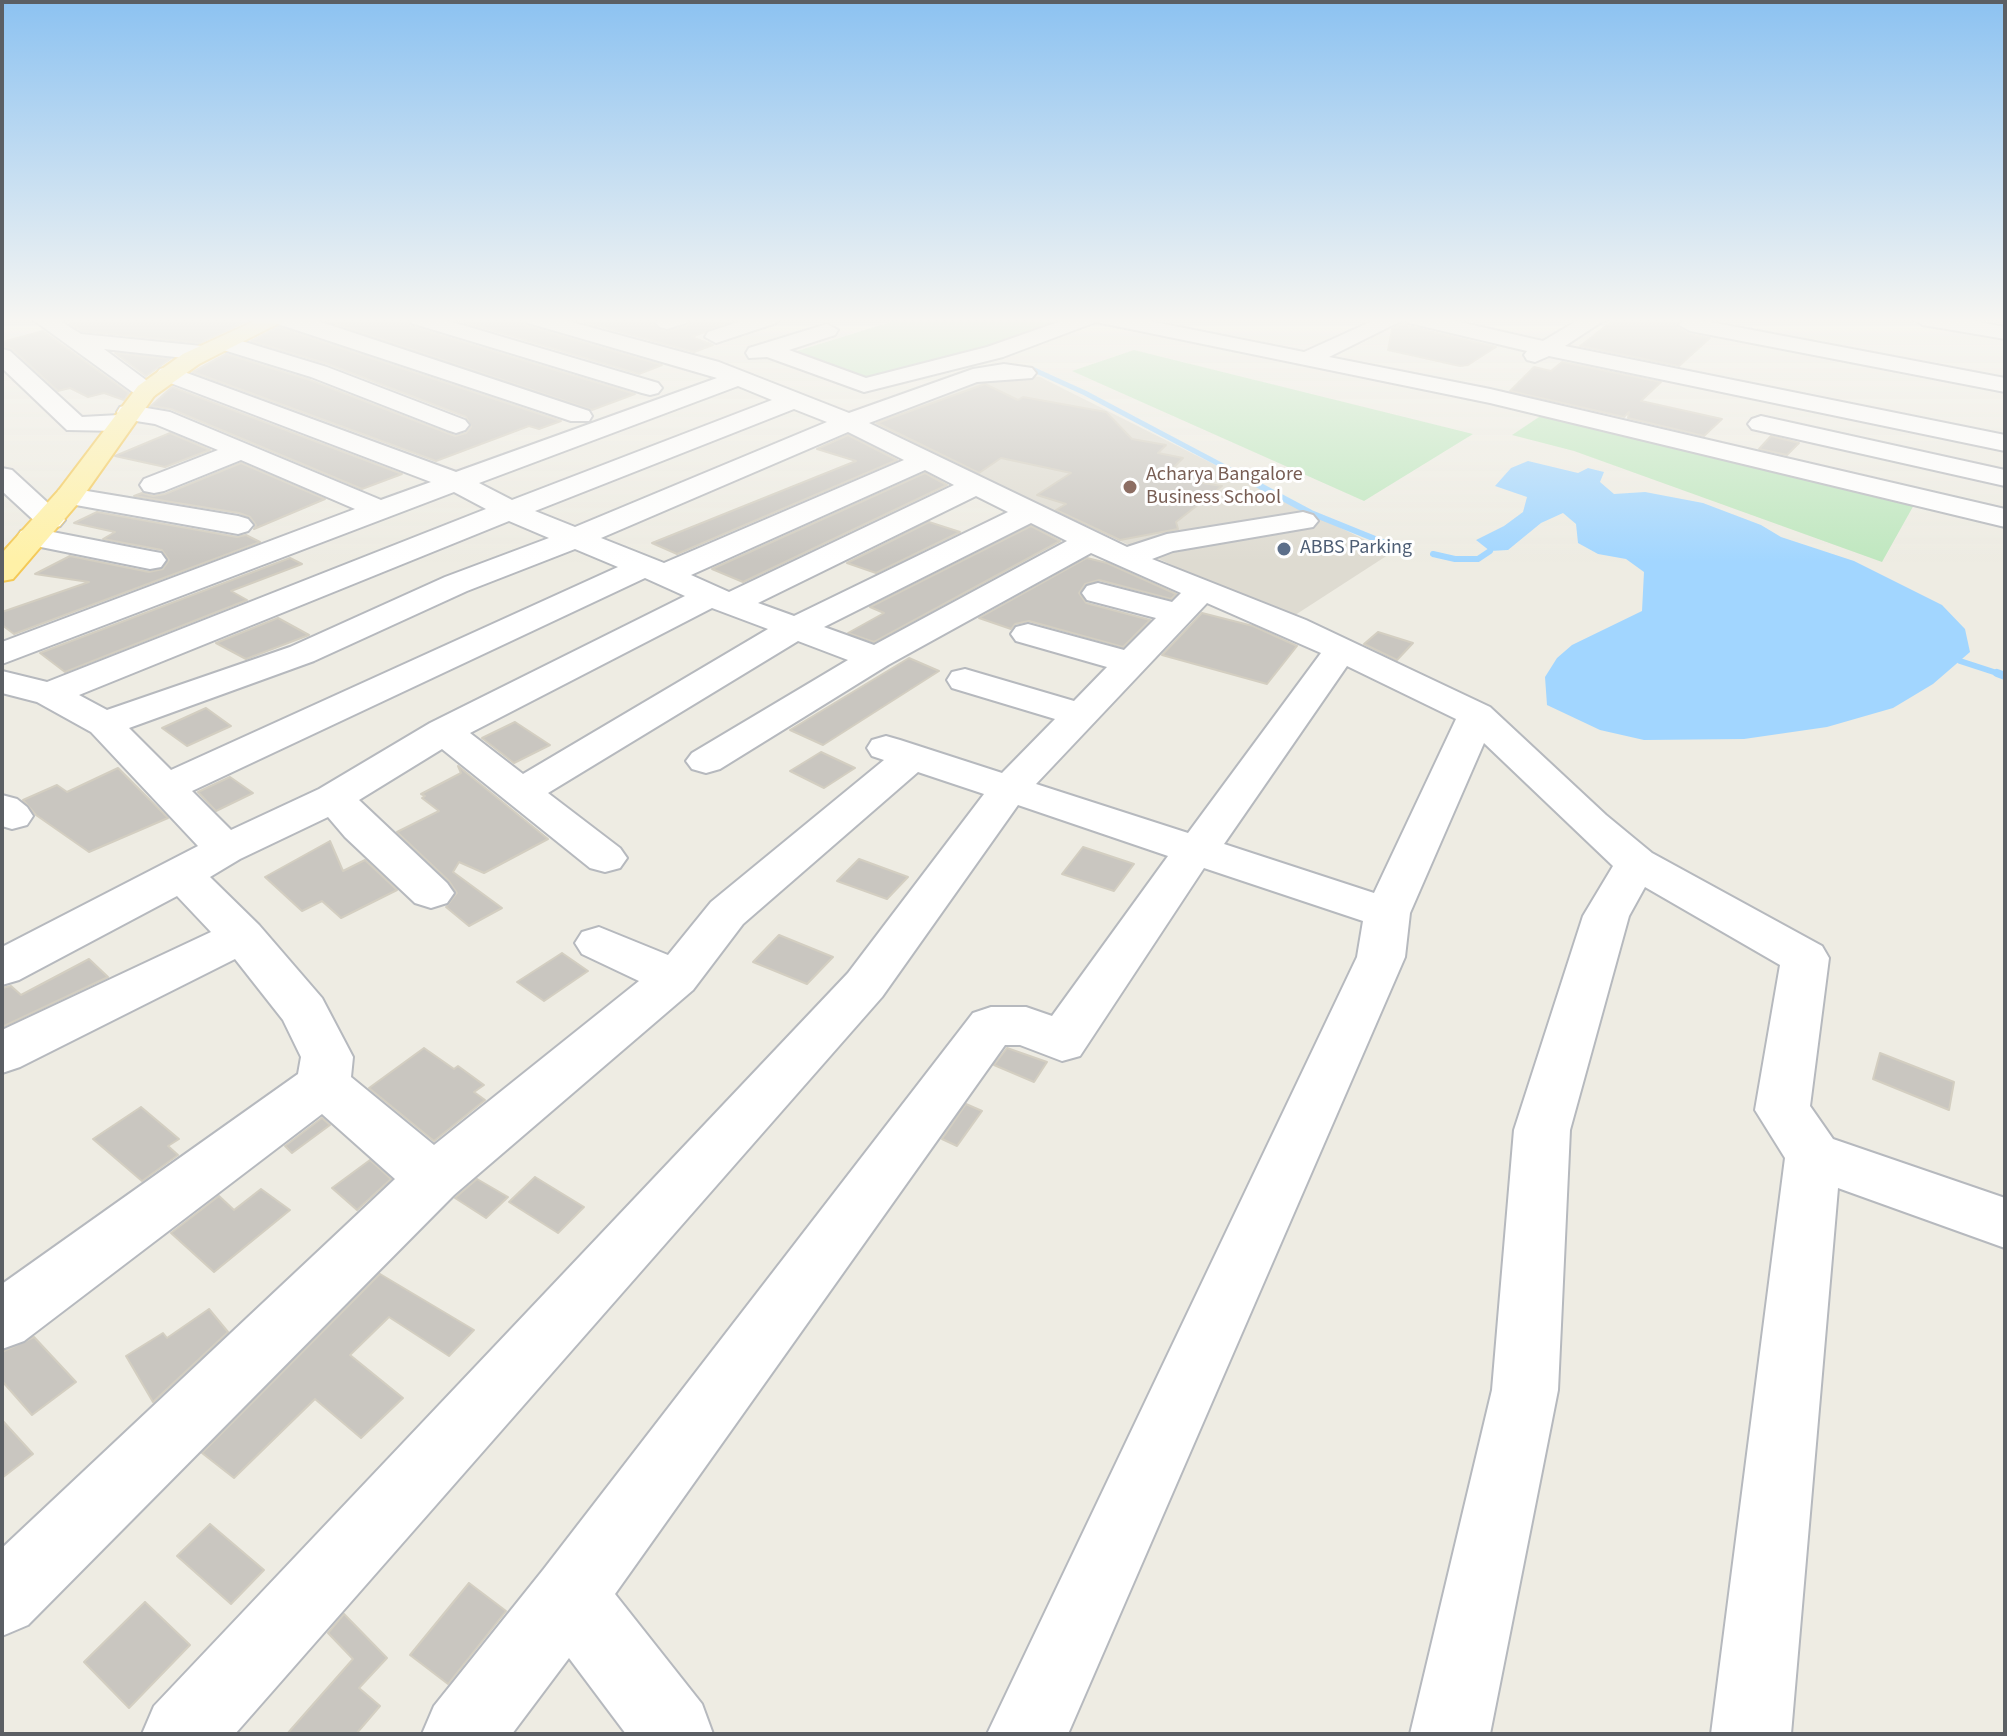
<!DOCTYPE html>
<html>
<head>
<meta charset="utf-8">
<style>
  body { margin:0 }
  #map { position:relative; width:2007px; height:1736px; overflow:hidden; background:#eeece3; font-family:"Source Sans 3",sans-serif }
  canvas { display:block }
  .frame { position:absolute; inset:0; border:4px solid #5b5f64; pointer-events:none }
</style>
</head>
<body>
<div id="map">
<canvas width="2007" height="1736"></canvas>
<div class="frame"></div>
</div>
<script>
const c = document.querySelector('canvas').getContext('2d');
c.lineJoin = 'round';
function fill(path, color) {
  c.fillStyle = color;
  c.fill(path, 'evenodd');
}
function toPath(rows) {
  const path = new Path2D();
  for (const r of rows) {
    path.moveTo(r[0], r[1]);
    for (let i = 2; i < r.length; i += 2) path.lineTo(r[i], r[i + 1]);
  }
  return path;
}
function stroke(path, color, width, dash) {
  c.strokeStyle = color;
  c.lineWidth = width;
  c.lineCap = dash ? 'butt' : 'round';
  c.setLineDash(dash || []);
  c.stroke(path);
}
function drawText(font, color, halo, rows, align = 'center') {
  c.font = font + ' "Source Sans 3",sans-serif';
  c.lineWidth = 6;
  c.setLineDash([]);
  c.textBaseline = 'middle';
  c.strokeStyle = halo;
  c.fillStyle = color;
  for (const [text, x, y, turn = 0] of rows) {
    c.save();
    c.translate(x, y);
    c.rotate((+turn || 0) * Math.PI / 180);
    c.textAlign = isNaN(turn) ? turn : align;
    if (halo) c.strokeText(text, 0, 0);
    c.fillText(text, 0, 0);
    c.restore();
  }
}
fill(toPath([
  [1001,373,1040,377,1391,553,1289,619,858,420]
]), '#dedbd1');
fill(toPath([
  [900,319,1070,319,982,350,868,380,794,352],
  [1134,350,1473,434,1364,501,1072,371],
  [1545,413,1915,503,1882,562,1574,451,1512,435]
]), '#bfe7bf');
fill(toPath([
  [1528,461,1578,473,1588,468,1604,472,1600,482,1614,494,1645,492,1703,503,1761,525,1781,537,1854,561,1942,605,1965,629,1970,652,1933,684,1893,708,1827,727,1744,739,1644,740,1600,730,1547,705,1545,677,1557,658,1572,645,1642,611,1644,572,1626,559,1598,554,1578,543,1576,524,1563,513,1541,523,1508,550,1490,551,1476,540,1504,526,1523,512,1527,497,1495,486,1511,468]
]), '#a2d6ff');
stroke(toPath([
  [1032,369,1085,393,1238,474]
]), '#a2d6ff', 5);
stroke(toPath([
  [1234,472,1311,513,1390,545,1408,549],
  [1433,554,1455,559,1478,559,1490,551],
  [1960,661,2003,675]
]), '#a2d6ff', 6);
stroke(toPath([
  [1997,673,2005,676]
]), '#a2d6ff', 8);
const building = toPath([
  [81,319,251,319,200,343,82,331,69,323,81,319],
  [321,319,405,319,410,326,635,394,592,410,321,319],
  [454,319,522,319,527,326,662,365,639,374,454,319],
  [573,319,655,319,654,325,666,332,687,326,692,319,732,321,692,337,713,345,694,352,573,319],
  [1615,319,1680,319,1678,328,1689,334,1710,338,1679,366,1580,346,1615,319],
  [1405,322,1408,326,1496,347,1468,365,1460,366,1388,350,1392,329,1405,322],
  [278,327,561,421,539,429,529,426,436,461,193,372,226,354,310,380,455,436,466,433,471,427,466,417,328,364,251,341,278,327],
  [43,331,129,393,124,400,104,393,88,397,70,388,58,391,12,349,2,346,2,342,43,331],
  [115,353,170,359,146,376,115,353],
  [1562,362,1661,382,1641,401,1722,419,1704,436,1628,418,1629,412,1624,417,1510,391,1534,367,1551,371,1562,362],
  [985,384,1018,400,1023,397,1106,412,1132,439,1166,445,1158,453,1183,458,1164,477,1222,486,1176,522,1178,529,1120,540,1056,510,1066,504,1037,495,1071,473,1001,458,979,473,877,423,985,384],
  [172,387,402,474,362,489,171,409,151,406,172,387],
  [170,433,210,450,165,467,115,456,170,433],
  [848,435,897,460,677,554,652,543,856,461,817,449,848,435],
  [1771,436,1799,443,1787,455,1759,449,1771,436],
  [241,463,325,499,254,529,256,525,250,517,239,513,134,496,142,493,153,496,165,494,241,463],
  [925,473,947,485,743,582,712,569,925,473],
  [97,512,237,537,246,535,260,542,14,634,2,625,2,612,89,582,35,574,70,556,149,572,163,569,169,560,162,550,103,539,115,532,74,523,97,512],
  [929,522,960,532,876,573,847,563,929,522],
  [1031,526,1060,541,874,642,848,633,884,613,870,607,1031,526],
  [290,558,302,564,231,591,247,600,65,672,40,653,290,558],
  [1087,558,1107,563,1176,594,1171,599,1099,580,1085,584,1079,593,1086,603,1150,620,1123,647,1029,621,1015,624,1011,629,979,618,1087,558],
  [1202,613,1253,626,1297,646,1267,684,1162,655,1202,613],
  [278,618,309,635,246,659,216,643,278,618],
  [1378,632,1413,643,1397,660,1364,644,1378,632],
  [909,658,939,671,823,745,790,730,909,658],
  [206,708,231,726,187,746,162,728,206,708],
  [515,722,550,745,514,763,482,738,515,722],
  [821,752,855,768,824,788,790,771,821,752],
  [458,766,548,839,484,873,459,862,453,872,502,908,469,926,446,907,457,893,449,881,397,832,439,811,422,798,425,796,421,794,461,773,458,766],
  [118,768,168,818,89,852,36,815,23,800,57,785,67,792,118,768],
  [230,777,253,793,216,811,198,792,230,777],
  [330,841,343,871,365,860,397,890,341,918,322,901,302,911,265,877,330,841],
  [1083,847,1134,864,1114,891,1062,874,1083,847],
  [859,859,908,877,887,899,837,881,859,859],
  [779,935,833,957,807,984,753,962,779,935],
  [562,953,588,971,544,1001,517,982,562,953],
  [89,959,108,977,2,1027,2,988,11,986,21,995,89,959],
  [424,1048,454,1069,458,1066,484,1085,474,1092,485,1100,434,1141,369,1088,424,1048],
  [1007,1048,1047,1062,1034,1082,994,1065,1007,1048],
  [1880,1053,1954,1082,1949,1110,1873,1079,1880,1053],
  [966,1104,982,1111,957,1146,942,1139,966,1104],
  [141,1107,179,1139,168,1146,178,1155,142,1181,93,1139,141,1107],
  [322,1118,330,1125,292,1153,285,1146,322,1118],
  [370,1160,391,1179,357,1210,332,1188,370,1160],
  [535,1177,584,1207,558,1233,509,1202,535,1177],
  [477,1179,508,1197,486,1218,455,1198,477,1179],
  [261,1189,290,1210,214,1272,171,1233,219,1196,234,1210,261,1189],
  [380,1274,474,1330,449,1356,389,1317,350,1355,403,1398,361,1438,315,1399,234,1478,202,1453,380,1274],
  [209,1309,228,1332,153,1402,126,1356,163,1333,167,1338,209,1309],
  [34,1337,76,1382,32,1415,2,1381,2,1352,34,1337],
  [2,1420,33,1454,2,1478,2,1420],
  [210,1524,264,1570,231,1604,177,1556,210,1524],
  [469,1583,506,1611,448,1684,410,1655,469,1583],
  [145,1602,190,1645,129,1708,84,1662,145,1602],
  [344,1614,387,1658,359,1688,380,1706,356,1734,287,1734,353,1659,328,1633,344,1614]
]);
fill(building, '#c9c6c0');
stroke(building, '#d3cec1', 2);
const minor = toPath([
  [32,319,57,319,81,334,202,346,213,353,202,360,104,349,154,386,158,391,154,396,146,398,138,396,32,319],
  [272,319,308,319,327,324,589,411,592,416,589,421,571,421,275,323,272,319],
  [408,319,442,319,658,383,662,388,658,393,650,395,642,393,411,323,408,319],
  [525,319,560,319,719,362,849,413,973,369,1004,364,1032,368,1036,373,1032,378,977,382,869,423,1127,547,1167,534,1303,512,1313,515,1318,521,1313,527,1173,551,1152,559,1306,620,1490,707,1606,815,1652,853,1822,946,1829,958,1810,1106,1833,1139,2005,1198,2005,1248,1838,1188,1791,1734,1711,1734,1785,1158,1755,1110,1780,965,1645,887,1629,916,1570,1130,1558,1390,1490,1734,1410,1734,1492,1390,1514,1130,1583,916,1613,866,1484,743,1410,913,1405,957,1068,1734,987,1734,1357,957,1363,921,1204,868,1080,1056,1062,1061,1020,1045,1005,1045,615,1594,702,1704,713,1734,626,1734,569,1658,512,1734,422,1734,434,1706,543,1570,973,1013,991,1007,1026,1007,1052,1016,1168,856,1018,805,882,997,235,1734,142,1734,154,1706,848,973,984,794,918,772,743,924,693,990,454,1195,28,1625,2,1636,2,1548,395,1179,322,1114,24,1341,2,1349,2,1284,298,1074,301,1057,283,1020,235,959,20,1067,2,1073,2,1030,211,932,177,896,19,980,2,985,2,947,198,846,91,732,37,702,2,693,2,671,47,682,486,509,454,492,2,664,2,642,355,509,241,460,164,491,154,493,144,491,140,485,144,479,218,450,155,424,130,420,133,423,129,428,120,431,67,430,2,368,2,349,10,351,82,417,119,415,117,412,120,407,129,405,170,412,381,500,431,482,160,379,156,374,160,369,168,367,176,369,456,472,717,378,528,323,525,319],
  [738,386,772,400,512,500,479,483,738,386],
  [794,409,827,422,575,527,535,511,794,409],
  [848,432,904,460,664,563,601,538,848,432],
  [925,470,954,485,729,592,691,575,925,470],
  [976,496,1008,512,794,616,758,603,976,496],
  [509,521,549,538,445,577,290,647,107,710,79,695,509,521],
  [1031,523,1067,541,874,645,824,627,1031,523],
  [575,549,618,567,171,770,129,728,314,661,467,591,575,549],
  [1091,553,1181,593,1172,602,1098,583,1087,586,1082,593,1087,600,1156,618,1124,650,1028,624,1016,627,1011,634,1016,641,1107,667,1074,701,965,669,952,672,947,680,952,688,1055,719,1002,773,900,740,886,736,872,740,867,748,872,756,884,760,711,902,668,955,599,927,582,932,575,943,582,954,639,981,434,1145,351,1077,353,1057,322,998,259,925,210,877,240,859,328,817,345,837,415,903,431,908,447,903,454,893,447,883,359,800,442,749,590,868,605,872,620,868,627,858,620,848,548,793,798,641,848,660,692,753,686,761,692,769,706,773,720,769,888,665,1091,553],
  [645,578,685,596,430,723,319,789,231,830,192,791,645,578],
  [1207,603,1321,653,1188,833,1036,784,1207,603],
  [712,608,768,629,523,774,470,733,712,608],
  [1347,666,1456,719,1374,893,1224,844,1347,666],
  [659,319,689,319,686,323,667,329,660,327,656,323,659,319],
  [747,319,779,319,776,323,716,343,705,337,708,332,747,319],
  [1067,319,1139,319,1304,352,1377,319,1405,319,1329,357,1490,389,2005,509,2005,527,1490,403,1096,322,1003,357,864,392,767,357,749,358,746,353,749,348,827,324,838,330,835,335,789,350,866,378,987,347,1067,319],
  [1406,319,1446,319,1543,341,1580,319,1606,319,1565,346,2005,435,2005,451,1549,356,1535,362,1527,360,1524,355,1527,351,1409,323,1406,319],
  [1694,319,2005,378,2005,392,1690,331,1679,325,1683,321,1694,319],
  [1913,319,1963,319,2005,327,2005,339,1923,325,1913,319],
  [225,336,327,367,465,420,469,425,465,430,456,433,447,430,311,377,217,348,214,343,225,336],
  [1761,416,2005,470,2005,486,1752,429,1748,424,1752,419,1761,416],
  [2,468,12,470,60,514,65,520,60,526,50,529,40,526,2,491,2,468],
  [69,488,238,516,248,519,253,525,248,531,238,534,59,502,55,496,59,490,69,488],
  [32,528,150,551,161,553,166,560,161,567,150,569,21,543,17,537,21,531,32,528],
  [2,795,17,799,27,807,33,816,27,825,12,829,2,826,2,795]
]);
const major = toPath([
  [259,319,287,319,199,364,154,396,79,502,13,579,2,581,2,553,59,490,138,386,183,354,259,319]
]);
stroke(minor, '#b6b9be', 4);
stroke(major, '#f4c956', 4);
fill(minor, '#fff');
fill(major, '#fff1a7');
const sky = c.createLinearGradient(0, 0, 0, 562);
sky.addColorStop(0, '#8cc2f1');
sky.addColorStop(0.57, '#f7f6f2');
sky.addColorStop(1, '#f7f6f200');
c.fillStyle = sky;
c.fillRect(0, 0, 2007, 562);
for (const [x, y, r, color] of [
  [1130,487,8,"#8d6e63"],
  [1284,549,8,"#5c6f8a"]
]) {
  const dot = new Path2D();
  dot.arc(x, y, r, 0, 2 * Math.PI);
  c.fillStyle = color;
  c.fill(dot);
  stroke(dot, '#fff', 3);
}
drawText('20px', '#785e54', '#fff', [
  ["Acharya Bangalore",1146,476],
  ["Business School",1146,499]
], 'left');
drawText('20px', '#4e5e75', '#fff', [
  ["ABBS Parking",1300,549]
], 'left');
</script>
</body>
</html>
